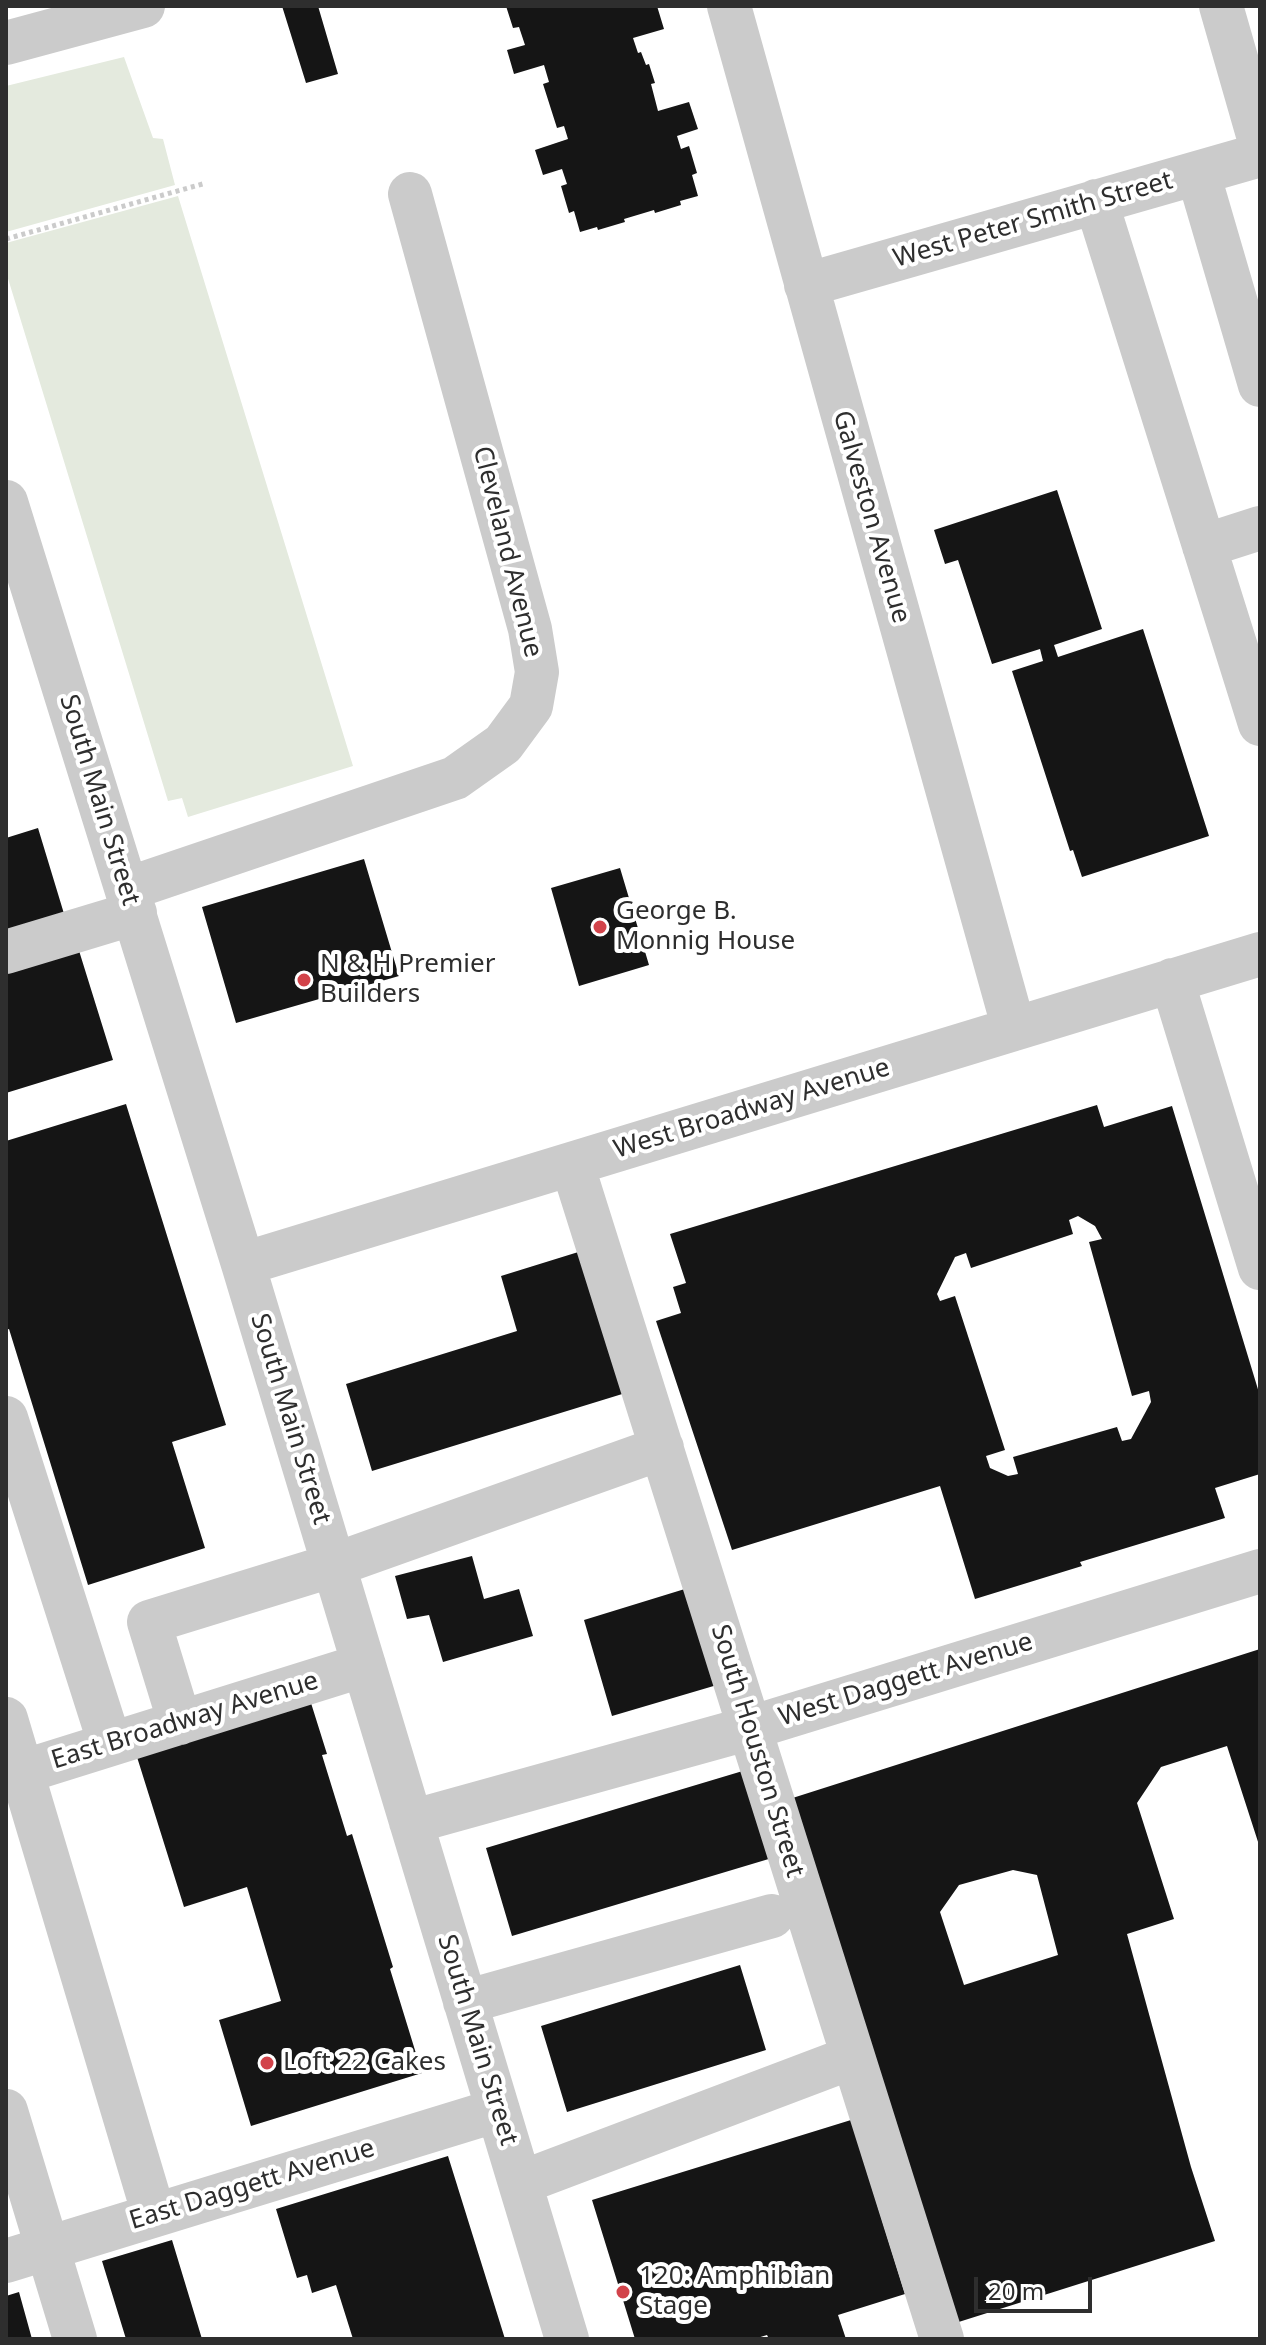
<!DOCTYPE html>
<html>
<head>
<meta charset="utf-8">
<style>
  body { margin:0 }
  #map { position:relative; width:1266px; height:2345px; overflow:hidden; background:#fff; font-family:"Noto Sans",sans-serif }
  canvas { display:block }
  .frame { position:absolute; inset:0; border:8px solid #2e2e2e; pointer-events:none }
  .scale { position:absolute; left:974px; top:2277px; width:118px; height:36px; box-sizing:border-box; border:4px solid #2e2e2e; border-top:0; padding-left:10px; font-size:24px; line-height:28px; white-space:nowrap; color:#2e2e2e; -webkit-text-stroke:6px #fff; paint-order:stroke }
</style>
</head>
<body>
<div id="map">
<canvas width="1266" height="2345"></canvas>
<div class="frame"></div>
<div class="scale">20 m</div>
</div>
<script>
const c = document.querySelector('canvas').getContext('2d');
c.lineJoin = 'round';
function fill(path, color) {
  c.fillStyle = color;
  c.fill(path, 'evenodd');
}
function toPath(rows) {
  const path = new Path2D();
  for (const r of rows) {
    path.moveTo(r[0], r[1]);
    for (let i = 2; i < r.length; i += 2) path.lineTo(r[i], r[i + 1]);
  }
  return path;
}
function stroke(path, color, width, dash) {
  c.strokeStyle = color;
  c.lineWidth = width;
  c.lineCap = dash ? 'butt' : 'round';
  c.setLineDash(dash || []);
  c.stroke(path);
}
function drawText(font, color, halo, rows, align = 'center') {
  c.font = font + ' "Noto Sans",sans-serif';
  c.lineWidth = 8;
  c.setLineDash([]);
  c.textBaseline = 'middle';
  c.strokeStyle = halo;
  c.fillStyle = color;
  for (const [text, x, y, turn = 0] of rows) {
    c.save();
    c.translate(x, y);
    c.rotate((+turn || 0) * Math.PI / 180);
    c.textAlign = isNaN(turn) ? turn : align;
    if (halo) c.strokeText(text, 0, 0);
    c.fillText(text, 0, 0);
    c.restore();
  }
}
fill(toPath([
  [124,57,153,138,163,139,175,185,6,232,6,86],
  [178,196,353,766,188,817,182,798,168,801,6,272,6,243]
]), '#e4eade');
fill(toPath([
  [282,6,318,6,338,74,306,83],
  [506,6,638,6,639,8,657,6,664,29,633,38,638,53,641,52,646,65,649,64,655,83,651,84,658,111,689,102,698,129,677,136,681,149,689,146,697,173,692,175,698,196,680,201,681,205,655,213,654,210,624,219,625,222,598,230,597,227,580,232,574,211,569,213,561,186,567,184,562,169,543,175,535,150,568,139,564,126,557,128,543,84,549,82,544,65,514,74,507,50,525,45,519,27,513,28],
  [1057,490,1102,629,1054,645,1058,657,1143,629,1209,836,1082,877,1073,850,1070,851,1012,671,1043,661,1040,649,992,664,958,560,945,564,934,530],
  [38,828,65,917,6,936,6,838],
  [364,859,399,976,236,1023,202,907],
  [620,868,649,965,579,986,551,888],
  [76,941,113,1060,6,1093,6,963],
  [126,1104,226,1425,172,1442,205,1548,88,1585,9,1329,6,1330,6,1141],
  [1097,1105,1104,1127,1172,1106,1260,1396,1260,1474,1215,1488,1225,1518,1080,1562,1082,1566,975,1599,940,1486,732,1550,656,1321,681,1313,673,1287,686,1283,670,1234],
  [1078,1216,1095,1226,1102,1239,1089,1242,1132,1396,1149,1391,1151,1402,1131,1439,1122,1441,1117,1427,1013,1457,1018,1474,1008,1476,990,1468,986,1456,1005,1450,955,1296,940,1301,937,1294,955,1257,966,1253,971,1268,1073,1234,1069,1220],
  [588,1249,632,1391,372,1471,346,1384,517,1331,501,1276],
  [472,1556,484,1599,519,1589,533,1636,443,1662,429,1615,407,1619,395,1576],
  [688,1588,717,1685,612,1716,584,1620],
  [1260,1649,1260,1848,1227,1746,1161,1767,1137,1803,1174,1919,1127,1934,1191,2167,1215,2241,946,2326,780,1802],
  [1013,1870,1037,1875,1058,1955,964,1985,940,1912,959,1885],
  [311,1703,327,1754,322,1755,347,1836,352,1834,393,1967,390,1969,422,2073,251,2126,219,2020,281,2001,247,1887,184,1907,137,1757],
  [746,1770,772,1858,512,1936,486,1848],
  [740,1965,766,2050,567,2112,541,2026],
  [851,2120,905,2294,838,2315,846,2339,769,2339,767,2335,754,2339,635,2339,592,2200],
  [448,2156,505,2339,353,2339,336,2285,312,2293,307,2275,297,2278,276,2209],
  [172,2240,202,2339,126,2339,102,2261],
  [19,2292,32,2339,6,2339,6,2296]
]), '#151515');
stroke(toPath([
  [6,239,206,183]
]), '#cbcbcb', 5, [4, 4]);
stroke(toPath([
  [729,6,1014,1029],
  [1221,6,1260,142],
  [6,43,143,6],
  [1198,173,1260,385],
  [1096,201,1260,724],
  [806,285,1260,155],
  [6,502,243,1264,567,2339],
  [1204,546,1260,528],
  [126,886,145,883,455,778,503,744,531,706,537,672,530,629,410,194],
  [6,952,135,913],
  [1172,980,1260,1268],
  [572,1164,942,2339],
  [243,1264,1260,954],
  [6,1418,110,1744],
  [6,1719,154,2215],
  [180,1723,149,1622,334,1565,662,1448],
  [6,1777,364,1665],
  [411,1822,750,1728,1260,1571],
  [465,2002,772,1916],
  [6,2111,75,2339],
  [520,2183,853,2057],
  [6,2261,498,2110]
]), '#cbcbcb', 44);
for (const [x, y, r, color] of [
  [600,927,8,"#d2434a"],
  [304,980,8,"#d2434a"],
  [267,2063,8,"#d2434a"],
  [623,2292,8,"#d2434a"]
]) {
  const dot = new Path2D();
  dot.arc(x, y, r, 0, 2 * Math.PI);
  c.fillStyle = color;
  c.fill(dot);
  stroke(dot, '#fff', 3);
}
drawText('26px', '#2e2e2e', '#fff', [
  ["West Peter Smith Street",1033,220,-16],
  ["Galveston Avenue",871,517,74],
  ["Cleveland Avenue",507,552,76],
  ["South Main Street",99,800,73],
  ["West Broadway Avenue",752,1109,-17],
  ["South Main Street",290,1419,73],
  ["West Daggett Avenue",906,1680,-17],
  ["East Broadway Avenue",185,1721,-17],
  ["South Houston Street",757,1751,73],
  ["South Main Street",477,2040,73],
  ["East Daggett Avenue",252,2185,-17]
]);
drawText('26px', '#2e2e2e', '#fff', [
  ["George B.",616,912],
  ["Monnig House",616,942],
  ["N & H Premier",320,965],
  ["Builders",320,995],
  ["Loft 22 Cakes",283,2063],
  ["120: Amphibian",639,2277],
  ["Stage",639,2307]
], 'left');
</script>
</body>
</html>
